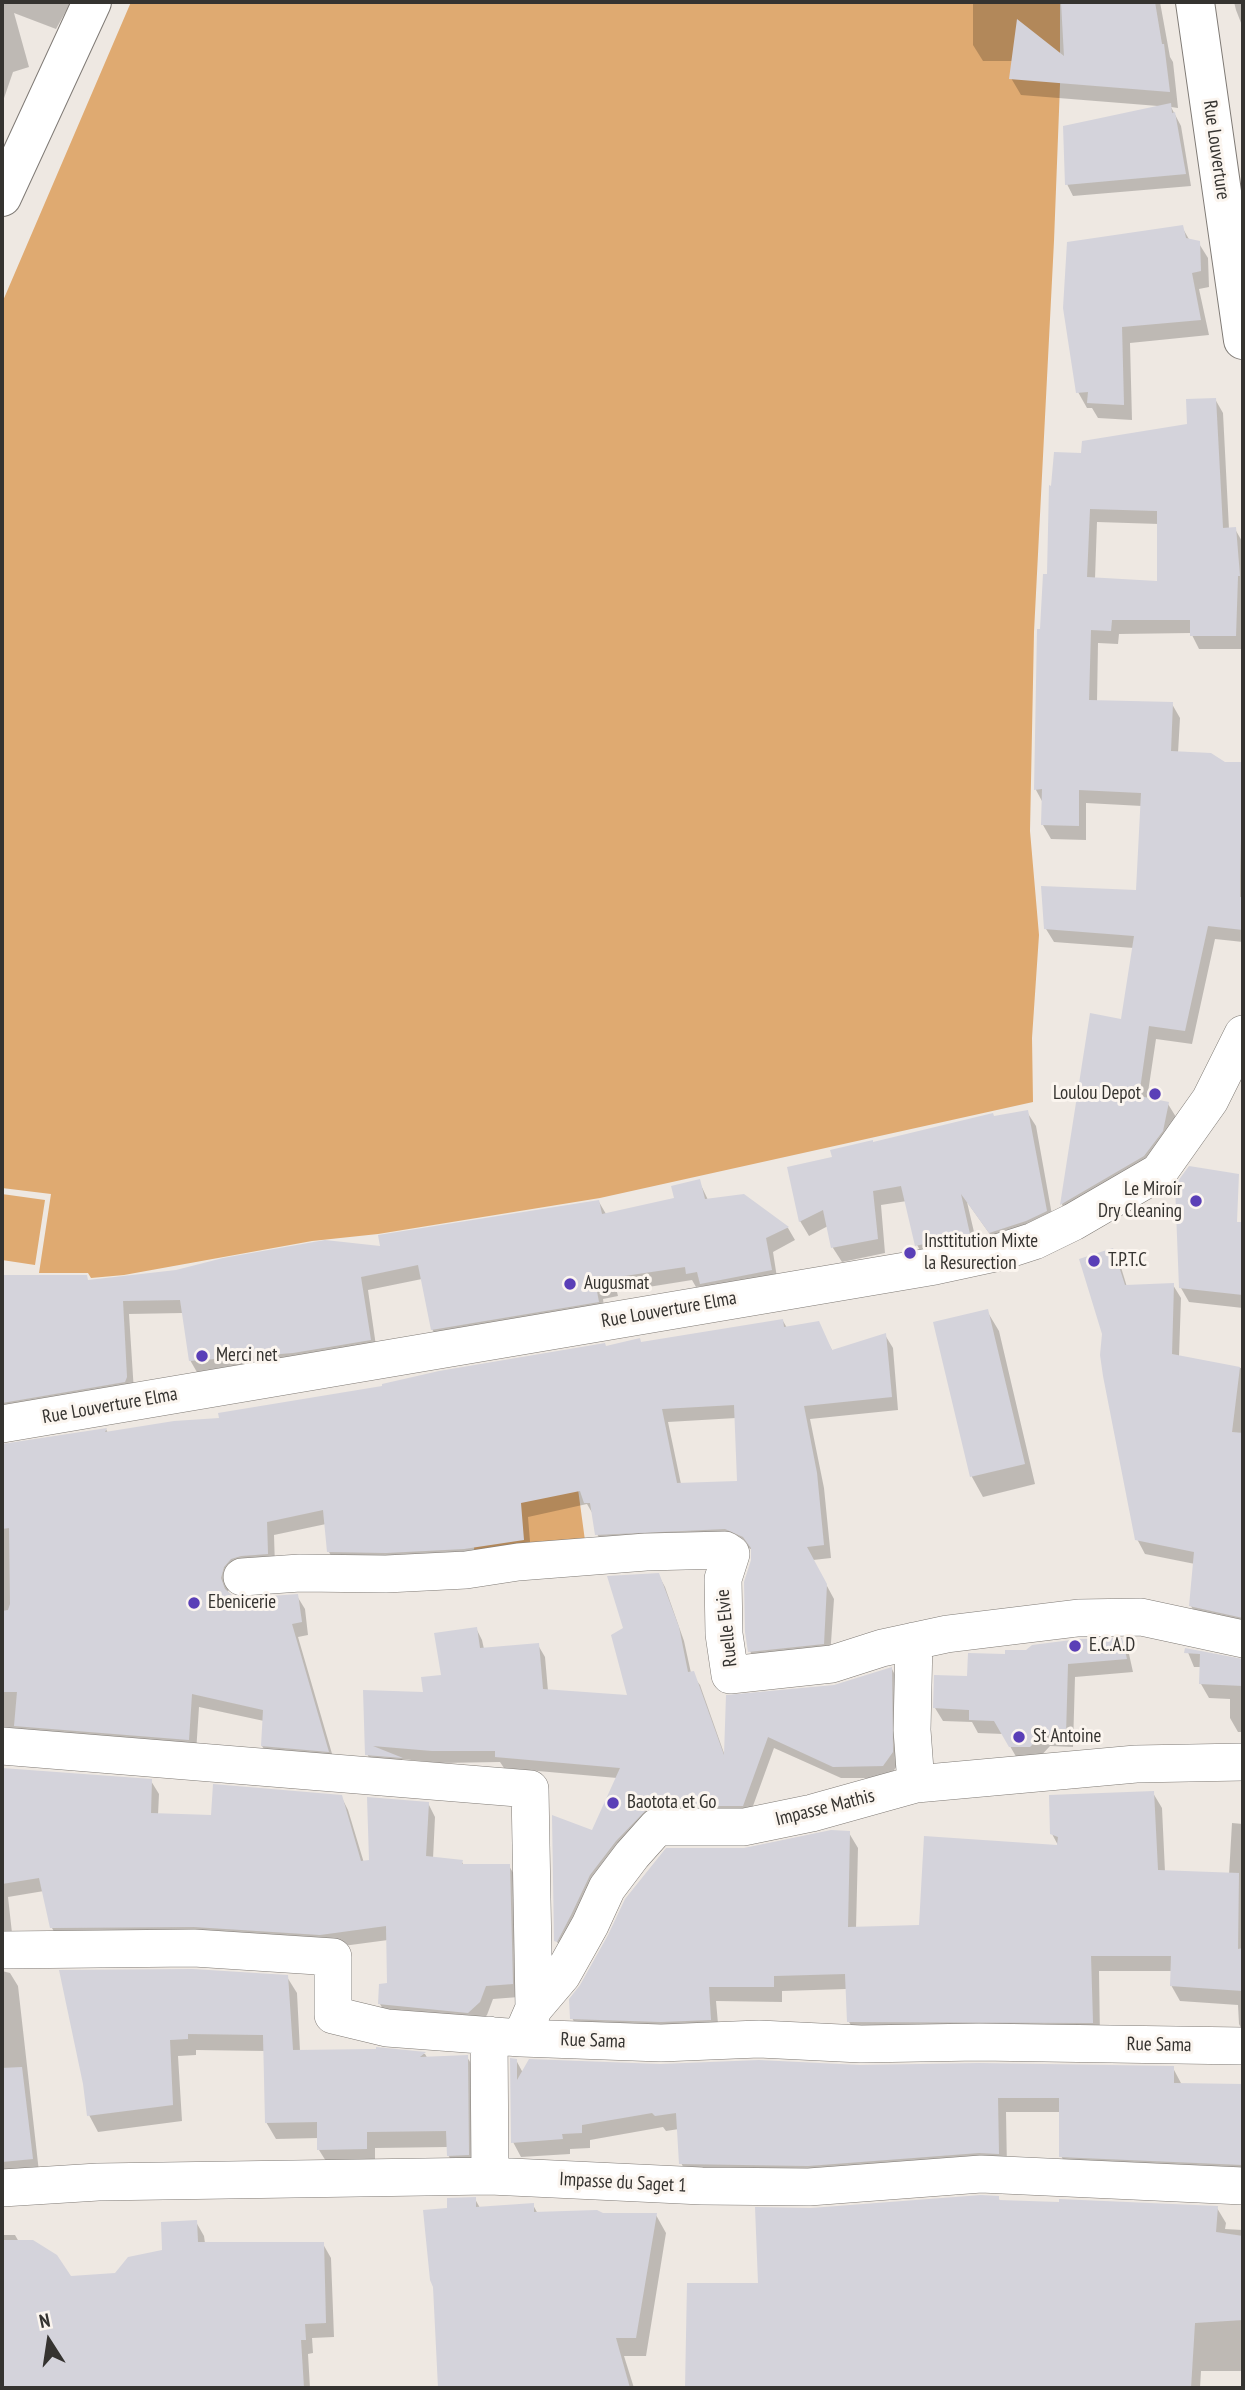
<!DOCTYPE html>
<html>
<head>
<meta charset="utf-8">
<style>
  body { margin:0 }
  #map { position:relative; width:1245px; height:2390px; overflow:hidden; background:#eee8e2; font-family:"PT Sans Narrow",sans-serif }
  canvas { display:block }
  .frame { position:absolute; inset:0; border:4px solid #353330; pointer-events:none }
  .north { position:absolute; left:14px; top:2306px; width:70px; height:70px; -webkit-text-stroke:5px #fbf5ef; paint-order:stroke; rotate:348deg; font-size:19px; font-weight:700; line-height:28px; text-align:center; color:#353330 }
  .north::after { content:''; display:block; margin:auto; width:24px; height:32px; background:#353330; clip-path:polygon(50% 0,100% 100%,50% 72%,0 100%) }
</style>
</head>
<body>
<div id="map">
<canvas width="1245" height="2390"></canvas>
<div class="frame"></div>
<div class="north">N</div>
</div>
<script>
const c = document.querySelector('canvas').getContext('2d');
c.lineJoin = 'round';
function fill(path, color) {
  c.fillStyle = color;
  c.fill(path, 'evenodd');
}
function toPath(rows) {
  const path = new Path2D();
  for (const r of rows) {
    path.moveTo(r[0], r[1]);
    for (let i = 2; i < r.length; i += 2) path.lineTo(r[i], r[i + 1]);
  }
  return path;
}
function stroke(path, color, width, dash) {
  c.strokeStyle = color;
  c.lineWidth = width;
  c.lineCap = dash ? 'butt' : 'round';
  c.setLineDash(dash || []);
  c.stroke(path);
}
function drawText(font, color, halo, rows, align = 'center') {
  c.font = font + ' "PT Sans Narrow",sans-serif';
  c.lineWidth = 6;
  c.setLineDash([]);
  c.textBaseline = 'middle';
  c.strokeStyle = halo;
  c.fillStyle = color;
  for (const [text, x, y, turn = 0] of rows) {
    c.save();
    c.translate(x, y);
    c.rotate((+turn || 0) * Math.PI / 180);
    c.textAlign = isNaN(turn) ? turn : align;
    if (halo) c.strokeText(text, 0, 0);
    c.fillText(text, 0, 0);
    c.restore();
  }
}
fill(toPath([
  [131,2,1060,2,1060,85,1054,241,1034,632,1030,831,1039,935,1032,1038,1033,1102,600,1198,378,1234,312,1241,124,1275,91,1278,88,1273,39,1273,51,1194,2,1188,2,303],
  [2,1194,45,1200,35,1265,2,1260],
  [578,1489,586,1548,475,1555,467,1495]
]), '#dfaa71');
fill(toPath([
  [2,2,71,2,56,29,14,13,29,67,13,72,2,104],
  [973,2,1160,2,1170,57,1173,62,1178,108,1171,107,1181,126,1191,186,1073,196,1067,184,1158,106,1021,95,1011,78,1014,61,983,61,973,45],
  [1234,2,1243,2,1243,28,1236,10],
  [1182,227,1190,241,1198,242,1208,258,1209,287,1199,289,1209,335,1130,343,1132,420,1098,418,1092,408,1087,408,1078,392],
  [1215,399,1223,413,1229,529,1235,529,1243,543,1243,649,1199,649,1191,633,1119,634,1118,644,1098,643,1097,702,1172,704,1180,718,1178,753,1224,764,1243,764,1243,942,1215,939,1192,1044,1156,1039,1147,1099,1168,1104,1176,1117,1170,1145,1069,1218,1062,1205,1092,1016,1122,1021,1134,948,1054,942,1046,929,1137,892,1142,806,1086,803,1086,840,1051,839,1043,825,1043,803,1036,790,1039,630,1042,631,1049,576,1082,455,1189,426],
  [1097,522,1159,524,1159,582,1095,579],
  [1027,1112,1036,1126,1054,1226,999,1247,967,1202,978,1249,926,1260,917,1245,907,1201,881,1205,885,1253,842,1262,833,1248,828,1226,809,1236,800,1221,835,1159,873,1143],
  [699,1181,708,1200,744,1196,788,1228,795,1240,773,1252,778,1284,709,1297,703,1286,696,1287,692,1280,617,1292,618,1296,603,1299,605,1315,440,1343,432,1329,422,1279,368,1290,377,1353,198,1374,190,1360,183,1313,129,1314,134,1392,2,1418,2,1292,16,1277,89,1281,383,1248,599,1202,606,1214,676,1199],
  [1179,1227,1243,1236,1243,1308,1189,1302,1181,1288],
  [1112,1250,1120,1264,1127,1287,1173,1285,1181,1298,1179,1357,1241,1368,1243,1351,1243,1629,1199,1620,1191,1606,1195,1564,1145,1554,1137,1539],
  [987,1311,999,1331,1035,1484,983,1497,972,1477,936,1323],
  [783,1321,787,1328,818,1323,833,1352,885,1335,893,1348,898,1410,810,1419,824,1488,831,1558,813,1560,834,1599,830,1657,757,1665,750,1651,753,1550,734,1542,605,1548,597,1534,594,1516,587,1504,528,1517,531,1554,336,1565,329,1552,326,1524,274,1535,275,1567,230,1581,228,1592,233,1598,243,1600,297,1596,305,1609,308,1635,298,1637,335,1764,270,1759,262,1746,264,1721,199,1707,196,1753,2,1740,2,1454,54,1444,106,1429,108,1433,221,1420,606,1348,641,1344],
  [736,1418,739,1483,681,1484,668,1422],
  [658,1574,665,1587,684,1641,691,1673,700,1685,725,1756,835,1687,892,1669,898,1681,898,1764,889,1778,841,1778,774,1748,749,1817,664,1817,563,1952,556,1940,593,1832,617,1778,504,1768,500,1762,440,1763,402,1759,407,1769,374,1766,367,1754,365,1692,425,1694,443,1677,476,1628,482,1640,484,1649,538,1645,545,1657,548,1691,629,1697,625,1629],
  [1121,1640,1129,1654,1133,1672,1075,1677,1073,1747,1050,1746,1037,1760,1018,1760,1003,1734,978,1733,972,1722,943,1721,935,1708,968,1677,1007,1656,1026,1652],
  [1187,1650,1243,1661,1243,1732,1238,1732,1230,1718,1230,1699,1209,1698,1201,1684,1201,1667,1194,1667],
  [2,1769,151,1781,159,1794,158,1815,213,1817,341,1796,348,1810,364,1863,371,1862,428,1803,435,1817,433,1859,462,1862,464,1866,509,1866,517,1879,519,1997,493,1999,487,2015,476,2026,387,2017,380,2004,389,1984,388,1940,328,1948,59,1941,52,1928,44,1891,8,1897,13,1942,2,1945],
  [1153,1793,1162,1808,1165,1872,1229,1875,1232,1823,1243,1824,1243,2032,1239,2024,1238,2005,1180,2001,1171,1985,1172,1971,1099,1971,1100,2038,858,2037,849,2022,847,1989,782,1991,782,2002,716,2001,719,2035,581,2034,572,2018,744,1850,849,1833,858,1848,856,1929,921,1927,1059,1847,1052,1834],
  [2,1971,10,1973,18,1986,39,2172,2,2175],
  [287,1977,297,1993,300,2051,378,2051,378,2049,425,2054,428,2059,467,2057,477,2073,477,2171,458,2171,448,2155,448,2147,375,2148,375,2164,329,2166,319,2150,319,2138,276,2139,266,2122,265,2051,196,2050,196,2055,178,2056,182,2121,98,2132,89,2115,85,2084],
  [516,2060,523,2073,660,2066,1173,2068,1182,2085,1242,2085,1241,2068,1243,2068,1243,2179,1070,2171,1061,2156,1061,2112,1006,2112,1007,2169,690,2179,681,2163,679,2129,666,2131,663,2127,590,2140,590,2148,570,2149,570,2154,521,2157,513,2142],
  [998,2198,1001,2202,1217,2208,1226,2223,1225,2229,1243,2230,1243,2371,1201,2371,1200,2388,687,2388,688,2285,759,2285,811,2210],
  [475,2199,480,2208,533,2205,538,2214,656,2215,666,2233,646,2356,624,2356,634,2388,439,2388,435,2286,449,2210],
  [196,2222,204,2236,205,2243,323,2244,331,2258,334,2337,312,2338,313,2353,308,2354,310,2388,275,2388,275,2382,271,2388,2,2388,2,2235,15,2235,19,2242,70,2278,116,2274,164,2251]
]), '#0003');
fill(toPath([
  [1061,2,1155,2,1162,44,1164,44,1170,92,1009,79,1017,19,1064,56],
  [1171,103,1172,113,1175,112,1186,174,1065,185,1063,126],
  [1183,225,1186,238,1200,241,1201,271,1192,273,1201,320,1122,327,1124,405,1087,403,1088,392,1076,393,1063,308,1067,242],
  [1216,398,1223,528,1236,527,1240,576,1238,576,1236,636,1190,636,1190,620,1112,620,1111,631,1091,630,1089,700,1173,702,1171,751,1211,753,1225,762,1243,762,1240,875,1240,897,1243,897,1243,930,1208,926,1185,1031,1149,1026,1139,1096,1169,1102,1163,1131,1144,1156,1060,1205,1090,1013,1121,1019,1134,936,1044,929,1041,886,1136,890,1141,793,1079,790,1079,826,1041,825,1042,789,1034,790,1037,629,1040,629,1043,574,1047,574,1049,485,1051,486,1054,452,1081,453,1082,441,1187,424,1186,399],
  [1090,509,1157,511,1157,581,1087,577],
  [1028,1110,1047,1211,1045,1212,1026,1221,989,1233,961,1194,970,1234,915,1246,901,1186,873,1191,878,1239,831,1248,823,1210,799,1222,787,1167,832,1157,830,1150,873,1140,873,1142,993,1113,994,1116],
  [1189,1166,1239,1174,1237,1222,1243,1222,1243,1295,1179,1288,1175,1185],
  [700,1179,705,1199,744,1194,789,1227,766,1238,772,1270,700,1284,697,1272,686,1274,685,1267,611,1278,612,1283,596,1286,599,1302,431,1330,418,1265,361,1277,371,1340,293,1353,189,1361,180,1300,123,1301,127,1377,125,1382,2,1403,2,1275,87,1275,88,1280,176,1270,223,1258,325,1240,380,1246,378,1235,599,1200,602,1214,674,1198,671,1186],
  [1113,1248,1125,1285,1174,1283,1172,1354,1240,1367,1232,1432,1243,1433,1243,1618,1189,1606,1194,1552,1135,1540,1103,1376,1100,1355,1102,1334,1079,1259],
  [988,1309,1025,1464,970,1477,933,1322],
  [783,1319,784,1327,819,1321,832,1350,886,1333,892,1397,804,1406,817,1473,824,1545,807,1547,827,1584,824,1644,748,1652,745,1632,744,1582,751,1560,751,1548,743,1537,725,1529,595,1535,590,1503,584,1503,580,1491,521,1503,524,1540,464,1549,386,1553,327,1552,323,1510,267,1522,268,1554,241,1556,231,1559,224,1567,221,1578,225,1589,233,1596,243,1598,298,1594,302,1622,292,1624,329,1752,261,1746,263,1710,192,1694,189,1740,14,1726,17,1692,2,1692,2,1611,8,1610,10,1604,9,1528,2,1529,2,1444,107,1428,105,1432,174,1421,219,1418,218,1413,382,1386,382,1384,439,1371,605,1343,606,1346,640,1338,641,1342],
  [734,1405,737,1481,677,1483,662,1409],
  [659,1573,679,1627,688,1672,694,1671,724,1755,726,1695,834,1685,892,1667,893,1752,883,1766,833,1767,768,1737,743,1806,657,1806,648,1808,616,1841,590,1875,571,1915,557,1942,554,1941,552,1817,552,1815,592,1830,620,1768,495,1757,495,1751,432,1751,373,1746,403,1758,365,1755,363,1690,423,1692,421,1677,441,1675,434,1633,477,1627,480,1648,539,1643,543,1689,627,1695,611,1635,623,1628,607,1576],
  [1122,1638,1127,1659,1068,1664,1066,1734,1043,1734,1030,1747,1009,1747,994,1721,969,1720,969,1710,933,1708,934,1675,967,1676,968,1653,1005,1654,1005,1650,1026,1650,1032,1645,1079,1639],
  [1185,1648,1243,1659,1243,1686,1199,1684,1200,1654,1184,1653],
  [2,1768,152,1779,151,1813,211,1815,213,1784,342,1795,361,1861,369,1860,367,1797,429,1802,426,1856,463,1860,462,1864,510,1864,513,1984,486,1986,480,2002,468,2013,378,2004,379,1984,387,1983,386,1926,320,1935,194,1927,50,1928,39,1878,2,1884],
  [1154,1791,1158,1870,1239,1873,1238,1949,1243,1948,1243,1991,1170,1986,1171,1956,1091,1956,1093,2023,847,2022,845,1974,774,1976,774,1987,709,1987,711,2020,661,2022,570,2019,569,1999,580,1985,608,1935,625,1899,666,1848,744,1848,831,1830,850,1831,848,1927,919,1925,924,1836,1057,1845,1058,1837,1050,1834,1049,1795],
  [193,1969,288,1975,293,2050,376,2049,376,2047,426,2052,420,2057,468,2055,469,2155,447,2156,446,2131,367,2132,367,2149,317,2150,317,2122,265,2123,263,2035,188,2034,188,2039,170,2040,173,2105,87,2116,83,2084,59,1970],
  [510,2058,517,2059,517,2080,529,2059,660,2064,759,2060,860,2065,979,2063,1174,2066,1174,2083,1243,2084,1243,2165,1059,2157,1059,2098,998,2098,999,2154,979,2153,808,2166,679,2164,676,2113,655,2116,652,2113,582,2125,582,2133,562,2134,563,2139,511,2143],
  [22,2067,33,2159,2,2162,2,2068],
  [981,2195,999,2196,999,2200,1059,2202,1059,2199,1218,2206,1216,2232,1243,2236,1243,2320,1195,2323,1191,2388,685,2388,687,2283,758,2283,755,2207,811,2208],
  [476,2197,476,2207,534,2203,534,2212,597,2210,603,2213,657,2213,636,2338,616,2338,630,2388,438,2388,433,2287,430,2280,423,2210,447,2208,447,2198],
  [197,2220,198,2242,324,2242,326,2323,305,2324,306,2340,301,2340,304,2388,2,2388,2,2240,33,2240,57,2255,71,2276,115,2273,128,2257,162,2250,161,2222]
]), '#d4d3db');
const street = toPath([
  [2,1424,935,1266,1000,1252,1034,1241,1073,1222,1159,1172,1210,1100,1243,1034],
  [242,1577,300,1573,386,1574,466,1570,518,1562,646,1552,725,1550,731,1554,723,1579,724,1634,730,1675,832,1664,882,1648,947,1634,1078,1618,1141,1617,1243,1639],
  [914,1641,912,1730,916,1784],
  [2,1746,530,1789,534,2008],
  [2,1950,194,1948,333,1957,333,2015,387,2028,521,2038,661,2043,759,2039,861,2044,979,2042,1243,2046],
  [489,2035,490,2176],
  [521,2038,534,2008,562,1975,590,1925,607,1888,632,1855,657,1827,744,1827,812,1813,916,1784,1136,1764,1243,1762],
  [2,2188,98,2182,490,2176,702,2186,809,2187,981,2174,1243,2186]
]);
const secondary = toPath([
  [2,197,92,2]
]);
const primary = toPath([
  [1195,2,1243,340]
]);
stroke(street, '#7f7a75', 38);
stroke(secondary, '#7f7a75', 40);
stroke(primary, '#7f7a75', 40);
stroke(street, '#fff', 37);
stroke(secondary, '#fff', 38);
stroke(primary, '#fff', 38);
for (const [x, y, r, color] of [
  [1155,1094,7,"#5a3fb7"],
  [1196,1201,7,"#5a3fb7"],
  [910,1253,7,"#5a3fb7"],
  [1094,1261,7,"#5a3fb7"],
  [570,1284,7,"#5a3fb7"],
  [202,1356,7,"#5a3fb7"],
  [194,1603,7,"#5a3fb7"],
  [1075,1646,7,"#5a3fb7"],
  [1019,1737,7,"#5a3fb7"],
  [613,1803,7,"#5a3fb7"]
]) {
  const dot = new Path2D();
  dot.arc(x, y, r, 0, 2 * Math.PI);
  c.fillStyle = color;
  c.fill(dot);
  stroke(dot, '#fbf5ef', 2.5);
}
drawText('19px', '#353330', '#fbf5ef', [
  ["Rue Louverture",1216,150,82],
  ["Rue Louverture Elma",669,1310,-10],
  ["Rue Louverture Elma",110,1406,-10],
  ["Ruelle Elvie",727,1628,-96],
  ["Impasse Mathis",825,1808,-14],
  ["Rue Sama",593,2041,2],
  ["Rue Sama",1159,2045,1],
  ["Impasse du Saget 1",623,2183,3]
]);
drawText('19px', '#353330', '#fbf5ef', [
  ["Loulou Depot",1141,1094,"right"],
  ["Le Miroir",1182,1190,"right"],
  ["Dry Cleaning",1182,1212,"right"],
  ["Insttitution Mixte",924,1242],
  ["la Resurection",924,1264],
  ["T.P.T.C",1108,1261],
  ["Augusmat",584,1284],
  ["Merci net",216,1356],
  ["Ebenicerie",208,1603],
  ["E.C.A.D",1089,1646],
  ["St Antoine",1033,1737],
  ["Baotota et Go",627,1803]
], 'left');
</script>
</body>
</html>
